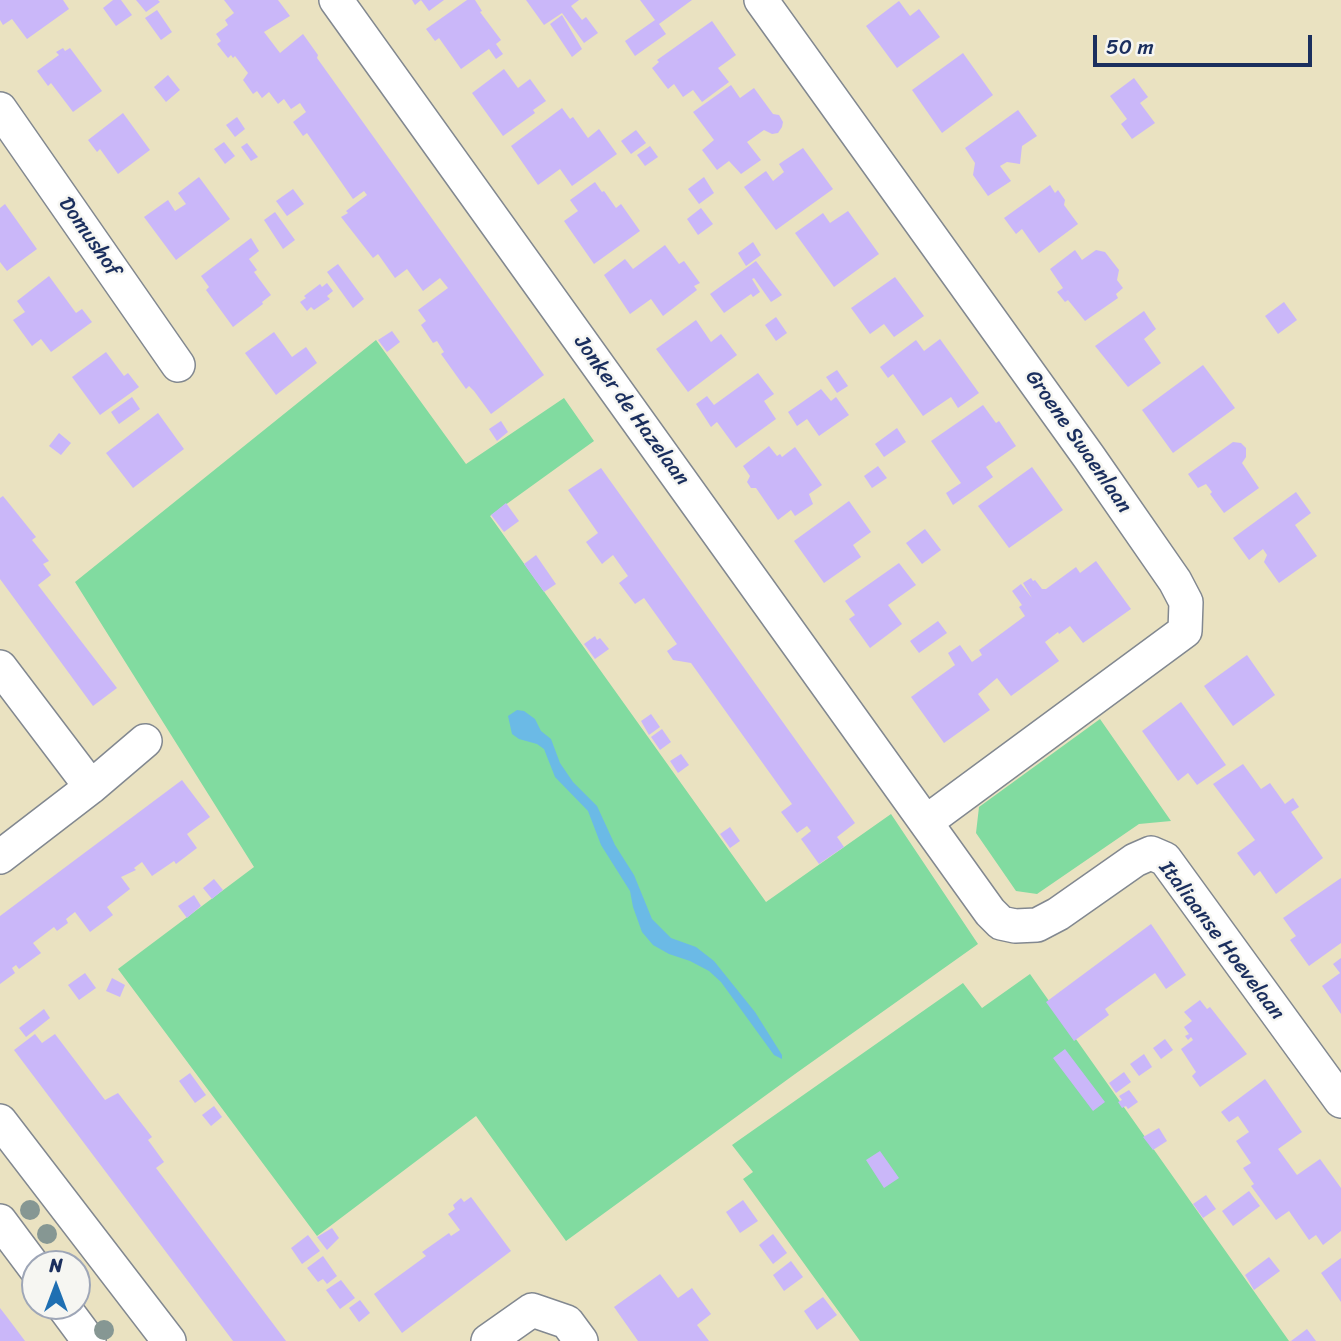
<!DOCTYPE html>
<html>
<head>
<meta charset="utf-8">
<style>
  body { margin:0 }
  #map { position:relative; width:1341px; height:1341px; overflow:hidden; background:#eae2c1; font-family:Sriracha,sans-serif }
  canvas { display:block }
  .north { position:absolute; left:21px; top:1250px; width:70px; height:70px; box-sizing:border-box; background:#f6f6f2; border:2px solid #9ea6b7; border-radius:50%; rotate:0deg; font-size:19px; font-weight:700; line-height:28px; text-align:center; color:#1b2f5e }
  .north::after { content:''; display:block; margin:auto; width:24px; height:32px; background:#1f6fb2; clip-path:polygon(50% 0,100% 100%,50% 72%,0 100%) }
  .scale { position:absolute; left:1093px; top:35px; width:219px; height:32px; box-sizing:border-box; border:4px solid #1b2f5e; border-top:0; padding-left:9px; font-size:21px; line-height:24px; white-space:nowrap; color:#1b2f5e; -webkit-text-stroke:5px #f6f6f2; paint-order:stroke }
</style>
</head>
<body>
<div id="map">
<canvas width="1341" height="1341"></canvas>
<div class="north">N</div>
<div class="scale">50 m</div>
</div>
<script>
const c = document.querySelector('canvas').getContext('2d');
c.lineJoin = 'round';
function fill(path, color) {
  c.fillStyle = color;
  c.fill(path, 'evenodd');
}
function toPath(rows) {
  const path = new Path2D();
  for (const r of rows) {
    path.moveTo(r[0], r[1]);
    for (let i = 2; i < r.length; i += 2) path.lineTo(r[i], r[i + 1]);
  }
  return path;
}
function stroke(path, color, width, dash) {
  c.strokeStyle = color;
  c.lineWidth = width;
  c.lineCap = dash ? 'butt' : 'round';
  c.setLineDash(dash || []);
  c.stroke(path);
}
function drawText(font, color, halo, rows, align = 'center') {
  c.font = font + ' Sriracha,sans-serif';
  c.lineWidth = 5;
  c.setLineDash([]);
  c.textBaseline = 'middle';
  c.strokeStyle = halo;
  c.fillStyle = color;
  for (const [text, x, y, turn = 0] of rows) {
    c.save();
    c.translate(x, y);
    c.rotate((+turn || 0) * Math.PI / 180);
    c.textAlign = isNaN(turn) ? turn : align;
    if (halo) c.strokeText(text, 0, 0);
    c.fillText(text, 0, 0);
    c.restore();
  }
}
fill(toPath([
  [376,340,466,464,564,398,594,441,490,516,766,902,891,814,978,944,795,1074,566,1241,476,1116,317,1236,118,969,254,867,75,582],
  [1100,719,1171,821,1139,824,1037,894,1016,891,976,833,979,807],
  [1030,974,1289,1341,860,1341,743,1179,753,1172,732,1145,963,983,982,1008]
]), '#81dba0');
fill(toPath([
  [517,710,524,711,535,719,541,731,551,739,560,763,573,782,597,806,615,845,634,875,652,919,671,938,696,947,714,961,755,1012,782,1055,782,1059,774,1055,721,982,709,971,690,961,669,954,653,945,642,932,633,907,630,891,601,845,588,811,555,777,544,749,537,744,519,739,512,734,508,716]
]), '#6bbae6');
fill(toPath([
  [0,0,63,0,69,9,27,39,12,19,3,25,0,20],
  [113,0,121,0,132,15,116,26,103,8],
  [136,0,158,0,160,2,146,12],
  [224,0,278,0,290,16,264,32,280,53,303,34,318,55,317,58,544,375,491,414,474,391,469,386,466,389,441,354,444,352,437,341,433,343,421,325,426,321,418,310,448,288,440,278,423,291,407,269,395,278,378,254,373,258,341,217,348,213,346,211,367,195,364,191,353,199,307,133,303,136,293,122,306,112,300,103,291,109,284,99,278,104,269,92,262,98,257,91,253,94,243,80,248,73,235,56,233,58,231,55,228,58,217,44,221,41,216,34,228,25,225,20,234,13],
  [412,0,444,0,429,11,421,0,415,5],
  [467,0,475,0,482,11,480,12,501,40,496,44,503,54,496,59,489,49,461,69,439,38,435,41,426,29],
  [526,0,579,0,571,6,582,20,586,17,598,33,584,43,562,13,544,25],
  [640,0,692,0,659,24,666,34,635,56,625,41,655,20],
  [899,1,910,16,919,9,940,37,897,68,866,26],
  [157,10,172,32,161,40,145,18],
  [562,15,582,49,572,57,550,24],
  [712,21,736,55,718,68,729,82,702,102,693,90,683,97,674,84,668,89,652,68,659,62,657,60],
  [63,48,65,51,70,48,102,91,73,112,51,83,48,86,37,71,59,55,56,52],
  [963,53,993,95,942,133,912,90],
  [504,69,518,88,530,79,546,101,533,110,535,113,503,136,472,93],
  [168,75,180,90,166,102,154,87],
  [1134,78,1148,97,1140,103,1155,123,1132,139,1121,124,1127,119,1110,96],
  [731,85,740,98,754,88,773,114,779,115,783,122,782,127,778,133,772,134,764,130,747,142,761,160,741,174,729,161,717,170,702,150,714,140,693,112],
  [562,108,570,119,573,117,588,138,599,129,617,154,572,186,560,169,538,185,511,146],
  [1018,110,1037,136,1022,146,1020,164,1007,162,1000,166,1011,181,988,196,973,175,975,163,965,148],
  [123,113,150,150,118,174,100,149,97,152,88,140],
  [237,117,245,129,235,137,226,125],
  [636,130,646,143,631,154,621,141],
  [224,142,235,156,225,164,214,149],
  [247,143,258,157,251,161,241,147],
  [650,146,658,157,645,166,637,155],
  [803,148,833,189,776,230,744,187,766,171,773,181,784,172,779,164],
  [199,177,230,219,176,260,144,217,168,200,175,211,186,204,178,193],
  [704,177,714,193,699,204,688,189],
  [595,182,602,192,604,191,616,208,621,204,640,231,594,264,564,221,578,211,570,200],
  [1050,185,1055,193,1058,190,1065,200,1064,205,1078,224,1039,253,1022,229,1016,234,1004,218],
  [293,189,304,204,287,216,276,201],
  [5,204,37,249,7,271,0,262,0,208],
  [701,208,713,224,698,235,687,219],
  [848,211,879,254,834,287,795,233,823,213,830,223],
  [275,212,295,240,283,249,264,220],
  [251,238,259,251,249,259,257,270,254,272,271,295,262,302,263,304,233,327,206,290,209,287,201,276],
  [753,242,761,255,746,266,738,253],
  [665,245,679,264,684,261,700,283,694,286,697,290,663,316,651,299,630,314,604,275,625,259,633,269],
  [1075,250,1082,260,1096,250,1105,252,1119,270,1117,280,1123,288,1116,294,1118,298,1085,321,1068,300,1065,302,1057,292,1063,288,1050,269],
  [756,261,782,295,771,302,754,278,752,279,760,292,753,297,751,294,724,313,710,294],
  [338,264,364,299,353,308,327,272],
  [49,276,76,313,82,309,92,322,51,352,41,339,32,346,13,320,25,312,17,301],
  [895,277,924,316,894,337,884,324,870,334,851,308],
  [327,283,333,291,327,296,330,299,314,310,311,307,307,311,300,302,306,298,304,296,320,284,322,287],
  [1284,302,1297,320,1278,334,1265,316],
  [1144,311,1156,329,1144,339,1161,363,1128,387,1095,346],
  [776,317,787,333,776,341,765,325],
  [696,320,711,342,721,334,737,355,688,392,656,349],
  [392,331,400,342,387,352,378,340],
  [274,332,292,357,306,347,317,363,276,395,245,353],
  [940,339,979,393,958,408,951,397,923,416,893,374,888,378,880,367,916,340,924,351],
  [106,352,124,376,128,373,139,387,100,415,72,377],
  [1203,365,1235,408,1173,453,1142,410],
  [837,370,848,386,837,393,826,377],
  [758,373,774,394,764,401,776,419,736,448,717,422,711,427,696,404,707,396,714,405],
  [821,389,831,401,836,397,849,415,819,436,807,419,797,426,788,412],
  [132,397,140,409,119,424,111,412],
  [983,405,996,423,999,421,1016,446,986,467,993,477,953,505,946,493,961,483,931,441],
  [158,413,184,449,133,488,106,453],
  [501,421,508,432,497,441,489,429],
  [897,428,906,442,884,457,875,444],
  [59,433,71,443,61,455,49,446],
  [1233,442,1241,443,1246,448,1246,457,1242,463,1259,488,1224,513,1210,494,1212,492,1206,484,1198,488,1188,474],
  [769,446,777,456,780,454,782,457,795,447,822,485,809,494,813,504,795,516,791,510,778,520,756,488,751,488,747,482,750,476,743,466],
  [878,466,887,478,872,488,864,476],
  [1032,467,1063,510,1009,548,978,506],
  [601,468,855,823,837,837,844,847,819,864,801,839,811,831,807,826,797,833,781,812,792,804,691,663,673,660,667,651,677,644,644,598,635,604,619,583,628,576,613,555,602,564,586,542,598,533,568,490],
  [1296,492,1311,513,1295,525,1317,556,1279,583,1264,562,1267,555,1263,549,1249,560,1233,538],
  [3,496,36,537,32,540,49,561,43,564,51,575,38,585,117,688,93,706,0,579,0,498],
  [849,501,871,532,853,545,861,557,824,583,794,541],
  [506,503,519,521,504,532,491,515],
  [925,529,941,550,922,564,906,543],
  [536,555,556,584,544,592,524,564],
  [1096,561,1131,609,1083,643,1070,626,1059,634,1058,632,1045,642,1059,661,1011,696,997,678,978,694,990,710,944,743,911,697,955,665,948,653,960,645,972,662,982,655,979,650,1025,616,1019,607,1022,605,1012,591,1021,584,1032,598,1023,583,1031,578,1033,581,1035,580,1042,589,1046,589,1076,567,1080,573],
  [899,563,916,585,888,605,902,624,870,648,849,619,855,615,845,601],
  [938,621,947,633,919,653,910,641],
  [595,636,597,640,600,638,609,649,595,659,584,644],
  [1247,655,1275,695,1233,726,1204,686],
  [1181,702,1226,765,1197,785,1188,773,1178,781,1142,731],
  [651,714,660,727,649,735,641,721],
  [662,729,671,742,660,750,651,737],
  [681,754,689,765,678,773,670,761],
  [1243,764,1261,789,1270,783,1285,804,1293,798,1299,807,1291,812,1323,858,1276,894,1260,871,1254,876,1237,853,1255,840,1213,784],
  [182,780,210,817,187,834,197,848,176,864,174,861,152,876,142,862,134,868,136,870,121,877,130,889,107,907,113,915,90,932,75,912,66,919,68,923,57,931,54,927,33,943,41,953,19,969,16,965,12,968,15,973,0,984,0,916],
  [730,827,740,841,730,848,720,834],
  [1341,878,1341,943,1309,966,1290,940,1296,936,1283,918],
  [214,879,223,890,212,899,203,888],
  [194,895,201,906,187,918,178,906],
  [1151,924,1186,975,1166,989,1155,973,1105,1009,1109,1015,1074,1041,1046,1002],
  [1341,958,1341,1014,1322,986,1340,973,1333,964],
  [85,973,96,988,79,1000,68,985],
  [112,978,125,985,120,997,106,991],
  [1200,1000,1207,1009,1210,1007,1247,1054,1200,1087,1192,1076,1196,1072,1181,1049,1193,1040,1191,1037,1188,1040,1185,1036,1189,1034,1184,1027,1192,1021,1184,1012],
  [44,1009,50,1018,26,1037,19,1028],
  [35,1034,42,1043,55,1034,105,1100,118,1093,152,1137,148,1140,164,1162,156,1168,286,1341,233,1341,14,1050],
  [1165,1039,1173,1050,1161,1059,1153,1048],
  [1065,1049,1105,1102,1093,1111,1053,1058],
  [1144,1054,1152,1067,1139,1076,1130,1064],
  [1124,1072,1131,1082,1116,1093,1109,1083],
  [190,1073,206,1095,195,1103,179,1081],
  [1265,1079,1302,1132,1278,1149,1297,1175,1320,1159,1341,1188,1341,1231,1323,1245,1316,1235,1309,1240,1289,1211,1276,1220,1251,1186,1254,1184,1243,1168,1251,1163,1236,1141,1249,1132,1238,1116,1229,1122,1221,1112],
  [1129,1090,1138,1102,1128,1109,1126,1106,1122,1108,1118,1102,1122,1100,1119,1096],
  [214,1106,222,1117,211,1126,202,1115],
  [1159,1128,1167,1141,1153,1150,1143,1137],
  [880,1151,899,1178,884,1188,866,1160],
  [1249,1191,1260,1206,1233,1226,1222,1211],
  [1206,1195,1216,1209,1203,1218,1193,1204],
  [471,1197,511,1251,402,1333,374,1294,426,1256,422,1252,449,1233,451,1236,460,1230,448,1214,455,1209,453,1205,461,1198,464,1202],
  [743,1200,758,1221,740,1233,726,1212],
  [332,1228,339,1238,327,1250,317,1237],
  [773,1234,787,1253,773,1264,759,1245],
  [308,1235,320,1251,302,1264,291,1248],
  [323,1256,337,1276,327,1284,323,1279,318,1282,307,1268],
  [1269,1257,1280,1271,1254,1290,1245,1275],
  [1341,1258,1341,1302,1321,1273],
  [791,1261,803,1277,784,1291,773,1275],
  [660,1274,678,1298,692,1288,711,1314,697,1325,709,1341,638,1341,614,1307],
  [341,1280,355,1298,340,1309,326,1290],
  [823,1297,837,1315,817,1330,804,1311],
  [360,1300,370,1313,359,1322,349,1308],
  [0,1308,7,1317,25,1341,0,1341],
  [1307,1329,1316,1341,1291,1341]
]), '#cab7f9');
const minor = toPath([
  [336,0,990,912,1001,923,1015,926,1037,925,1058,914,1135,860,1151,853,1165,859,1341,1101],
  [761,0,1089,457,1175,581,1186,602,1185,631,926,822],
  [0,109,178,365],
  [0,667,91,787],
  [0,857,91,787,145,741],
  [0,1121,169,1341],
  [0,1221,35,1268],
  [63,1306,89,1341],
  [488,1341,532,1310,567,1322,581,1341]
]);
stroke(minor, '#828890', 36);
stroke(minor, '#fff', 33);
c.fillStyle = '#869793';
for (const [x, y] of [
  [30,1210],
  [47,1234],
  [104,1330]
]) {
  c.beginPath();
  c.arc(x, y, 10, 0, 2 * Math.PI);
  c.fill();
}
drawText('21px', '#1b2f5e', '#f6f6f2', [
  ["Domushof",89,237,55],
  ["Jonker de Hazelaan",631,411,54],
  ["Groene Swaenlaan",1078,442,55],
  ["Italiaanse Hoevelaan",1221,941,53]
]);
</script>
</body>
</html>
